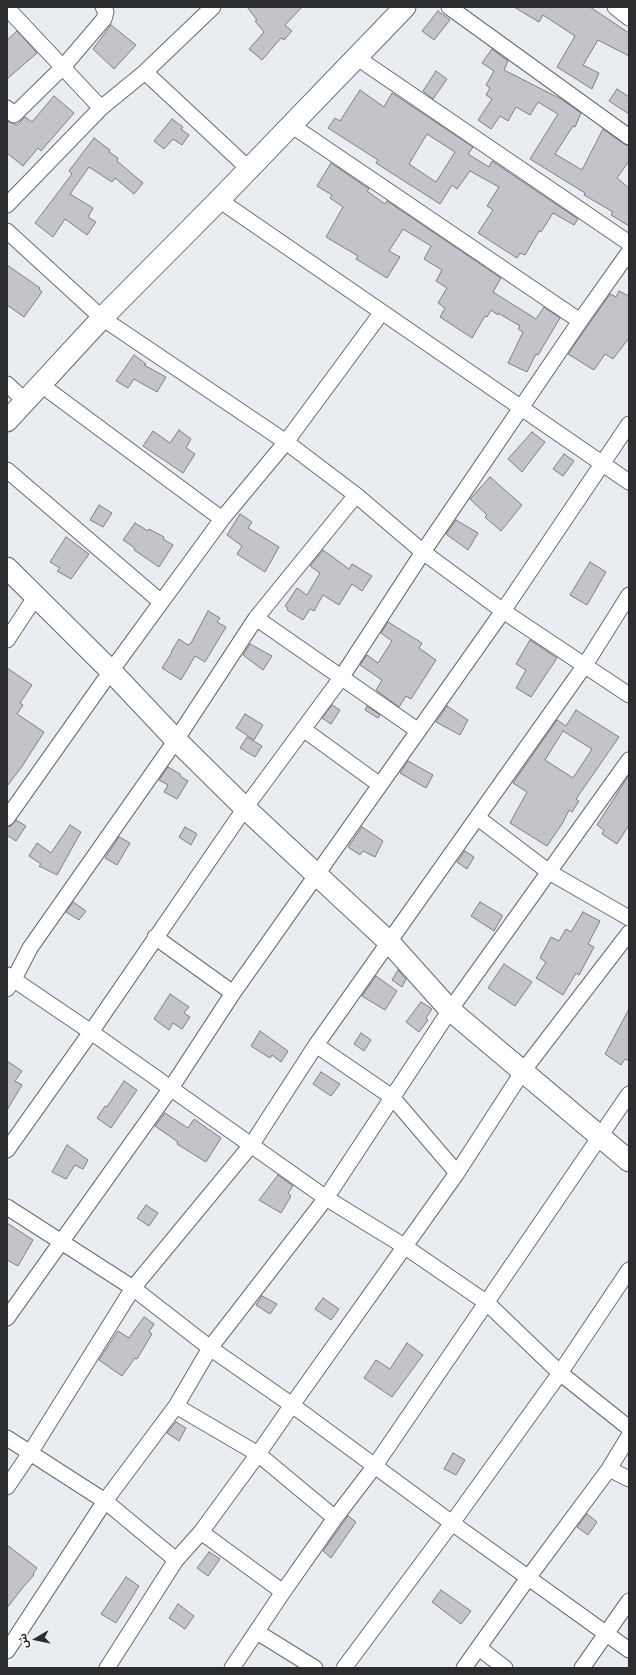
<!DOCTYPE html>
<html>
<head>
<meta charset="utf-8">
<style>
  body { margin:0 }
  #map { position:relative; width:636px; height:1675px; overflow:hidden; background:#e9edf2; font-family:Raleway,"Noto Sans Arabic",sans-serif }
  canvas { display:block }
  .frame { position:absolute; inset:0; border:8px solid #2c2d2f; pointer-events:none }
  .north { position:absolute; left:16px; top:1619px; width:40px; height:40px; -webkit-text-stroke:3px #fff; paint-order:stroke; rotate:261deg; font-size:11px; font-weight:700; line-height:16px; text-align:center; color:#2c2d2f }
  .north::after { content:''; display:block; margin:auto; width:14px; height:18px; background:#2c2d2f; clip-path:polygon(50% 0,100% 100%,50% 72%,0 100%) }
</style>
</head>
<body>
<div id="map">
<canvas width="636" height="1675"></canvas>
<div class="frame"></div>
<div class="north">ش</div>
</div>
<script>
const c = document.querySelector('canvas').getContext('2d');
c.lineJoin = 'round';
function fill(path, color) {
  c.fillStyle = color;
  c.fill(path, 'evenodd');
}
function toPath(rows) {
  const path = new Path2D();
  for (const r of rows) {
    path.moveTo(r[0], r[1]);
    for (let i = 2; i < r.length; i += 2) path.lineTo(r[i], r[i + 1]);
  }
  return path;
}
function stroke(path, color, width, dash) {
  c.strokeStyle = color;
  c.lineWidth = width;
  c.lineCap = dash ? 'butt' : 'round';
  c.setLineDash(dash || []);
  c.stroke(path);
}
const building = toPath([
  [247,7,302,7,285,25,292,31,284,40,281,38,262,60,249,49,264,32,255,21,257,20,247,7],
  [514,7,590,7,629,33,629,56,598,40,583,65,599,73,592,89,557,67,575,36,543,15,539,22,514,7],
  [438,11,450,20,434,40,422,31,438,11],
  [111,25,136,45,114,69,93,49,111,25],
  [17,31,37,53,7,79,7,40,17,31],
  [492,49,508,61,504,70,561,99,581,113,575,127,573,126,555,154,582,170,603,129,624,144,629,146,629,161,617,178,629,188,629,226,611,215,613,212,584,195,585,193,530,159,558,114,538,102,530,115,516,107,508,121,500,116,491,129,478,120,492,99,486,95,490,88,486,85,494,71,482,63,492,49],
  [436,71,447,79,433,99,423,91,436,71],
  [617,89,629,97,629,114,609,101,617,89],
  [360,90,384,107,392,93,473,147,468,154,489,167,492,161,578,219,574,225,553,213,541,232,539,231,525,255,520,253,517,258,478,233,493,210,487,206,499,187,470,171,457,189,452,185,440,204,376,163,378,160,328,128,335,118,340,121,360,90],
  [427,134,455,152,436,182,409,164,427,134],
  [54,96,74,113,41,151,38,148,23,166,7,153,7,121,17,125,25,117,32,122,54,96],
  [172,119,183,127,181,129,189,135,182,145,173,139,164,149,154,141,172,119],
  [94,138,110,150,109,152,118,158,117,161,143,183,134,194,115,178,112,182,89,167,70,194,93,208,88,217,96,222,87,235,65,219,53,237,35,223,72,174,69,171,94,138],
  [331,163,369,189,367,191,385,204,387,201,501,278,493,292,536,319,544,307,560,318,538,355,536,354,527,372,508,363,523,332,518,329,520,326,498,313,498,315,491,310,487,317,485,316,472,338,440,317,445,308,438,303,447,288,436,281,442,270,424,259,431,246,403,229,389,251,400,257,387,278,356,259,358,256,326,237,343,207,330,198,332,195,317,186,331,163],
  [7,265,40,288,39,289,42,292,24,317,7,305,7,265],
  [619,291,629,296,629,338,613,359,605,354,594,370,568,354,610,294,616,297,619,291],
  [134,355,146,364,144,365,166,377,157,392,134,379,128,388,116,381,134,355],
  [179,430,191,439,186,448,195,454,183,473,143,446,153,431,170,443,179,430],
  [532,432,545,442,522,472,508,459,532,432],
  [564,454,574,461,563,476,553,469,564,454],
  [490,477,522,505,501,531,485,517,487,515,470,499,490,477],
  [99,505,112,513,103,527,90,520,99,505],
  [240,514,252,522,248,528,279,547,265,572,237,554,242,546,227,535,240,514],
  [456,520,478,533,468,550,446,534,456,520],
  [135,523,148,531,149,529,164,537,163,539,173,545,159,567,134,550,135,548,123,540,135,523],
  [66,537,89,554,71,579,57,571,60,568,50,562,66,537],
  [323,550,349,569,352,564,372,576,362,591,352,584,339,605,323,595,314,611,310,609,303,620,287,610,288,608,285,606,297,588,307,595,320,573,310,566,323,550],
  [590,562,606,572,587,605,570,595,590,562],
  [208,611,220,618,217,622,226,627,205,662,195,656,181,680,162,668,172,652,171,652,179,639,188,645,191,643,208,611],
  [388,622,422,643,419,648,436,660,411,699,406,696,399,707,376,690,382,680,360,665,367,655,378,663,392,641,381,633,388,622],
  [530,640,557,658,531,697,516,688,526,670,516,664,530,640],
  [250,644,272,656,263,670,243,655,250,644],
  [7,668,32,685,20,703,23,705,17,714,44,732,21,768,7,786,7,668],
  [332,705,340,710,331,724,322,718,332,705],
  [367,706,380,715,378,718,365,710,367,706],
  [447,706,468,720,460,735,436,722,447,706],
  [576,710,619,737,576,799,579,801,572,812,569,810,562,824,547,846,510,823,527,792,513,783,557,720,566,726,576,710],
  [563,731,592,749,573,778,545,760,563,731],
  [245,714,263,725,254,740,236,728,245,714],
  [247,737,262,746,255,757,240,748,247,737],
  [408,761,433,775,426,788,400,773,408,761],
  [168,767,180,774,180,776,188,781,177,799,164,792,168,785,159,780,168,767],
  [629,775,629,825,617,844,602,834,604,830,597,825,629,775],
  [16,820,26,826,16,841,7,835,7,827,11,826,16,820],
  [70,825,81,832,57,875,39,866,41,864,29,856,37,843,51,853,70,825],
  [185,827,197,834,191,845,179,837,185,827],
  [362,827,383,841,375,857,363,851,360,855,348,847,362,827],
  [119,837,130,843,117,865,105,858,119,837],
  [465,851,474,857,467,869,457,862,465,851],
  [73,902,86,911,79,920,66,912,73,902],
  [480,902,502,915,502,917,494,931,471,916,480,902],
  [583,912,600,921,588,944,594,947,579,975,576,973,563,995,536,978,546,962,540,958,551,937,559,941,566,929,571,932,583,912],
  [504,964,532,982,515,1006,488,988,504,964],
  [398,970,406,979,402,987,392,980,398,970],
  [376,976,397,991,385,1010,362,996,376,976],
  [170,994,189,1007,184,1013,190,1017,182,1029,173,1023,169,1030,154,1019,170,994],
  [421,1002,432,1009,426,1018,428,1020,419,1032,406,1022,421,1002],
  [629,1009,629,1061,625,1059,621,1065,605,1054,629,1009],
  [260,1031,288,1051,281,1062,272,1055,270,1058,251,1046,260,1031],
  [361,1033,371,1040,364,1051,354,1044,361,1033],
  [7,1061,22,1071,15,1081,22,1085,7,1110,7,1061],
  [321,1072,340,1084,331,1096,313,1084,321,1072],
  [124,1081,137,1090,111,1128,97,1118,105,1106,107,1107,124,1081],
  [165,1113,188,1128,194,1119,221,1138,206,1162,177,1144,178,1142,155,1126,165,1113],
  [67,1145,88,1160,83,1169,75,1165,66,1179,52,1172,67,1145],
  [278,1175,293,1186,288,1193,291,1196,281,1213,259,1200,278,1175],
  [146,1205,158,1213,149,1226,137,1218,146,1205],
  [7,1223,33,1240,18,1266,7,1260,7,1223],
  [262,1296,277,1304,270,1314,256,1305,262,1296],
  [323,1298,339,1309,331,1320,315,1309,323,1298],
  [144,1317,154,1324,149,1332,152,1334,137,1359,135,1358,122,1376,99,1360,118,1331,129,1338,144,1317],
  [407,1343,423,1355,392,1397,364,1378,376,1360,390,1369,407,1343],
  [176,1422,186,1428,179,1441,167,1433,176,1422],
  [453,1453,465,1460,456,1475,444,1469,453,1453],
  [587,1514,597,1522,588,1535,577,1527,587,1514],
  [348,1516,356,1522,331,1558,323,1551,348,1516],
  [7,1545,37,1568,33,1574,34,1575,24,1586,7,1608,7,1545],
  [209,1552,220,1559,208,1576,197,1568,209,1552],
  [126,1577,139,1586,116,1623,101,1614,126,1577],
  [441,1590,471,1611,461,1624,432,1602,441,1590],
  [178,1604,194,1616,185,1629,169,1618,178,1604]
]);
fill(building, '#c4c3c9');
stroke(building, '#7f7e83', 1);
const street = toPath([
  [449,7,629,137],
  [615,7,629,18],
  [7,8,101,108],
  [356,57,629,243],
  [145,72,249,169],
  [7,108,14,115,63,67,104,19,106,12,103,7],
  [291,125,580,321],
  [219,200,629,482],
  [7,205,101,108,145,72,213,7],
  [7,231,102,318,286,442,356,495,423,552,503,611,629,695],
  [7,384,26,402],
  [40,384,222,519],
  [7,470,161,602],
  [256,618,417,730],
  [7,640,36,596],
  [303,729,380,785],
  [7,818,111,671,222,519,286,442,382,312],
  [478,818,549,872,629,918],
  [155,937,233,993],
  [7,975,91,1032,326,1198,404,1246,487,1303,560,1373,629,1428],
  [7,989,14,979,30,948,176,740,256,618,356,495],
  [316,1045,392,1097,457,1173],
  [7,1150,91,1032,245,808,341,678,423,552,580,321,629,252],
  [7,1207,133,1288,210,1348,292,1405,452,1523,629,1650],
  [7,1318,171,1088,233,993,503,611,629,424],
  [176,1406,258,1454,335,1518],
  [7,1438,105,1501,176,1560],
  [609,1469,629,1479],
  [7,1487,30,1453,133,1288,252,1144,316,1045,585,665,629,595],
  [201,1532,283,1592],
  [257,1632,315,1668],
  [479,1648,505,1668],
  [7,1651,105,1501,176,1406,210,1348,326,1198,450,1010,629,760],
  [107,1668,176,1560,201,1532,258,1454,292,1405,457,1173,523,1071,629,933],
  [232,1668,283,1592,335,1518,374,1467,629,1094],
  [344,1668,452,1523,560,1373,629,1270],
  [464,1668,528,1578,609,1469,629,1436],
  [582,1668,629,1601]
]);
const secondary = toPath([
  [7,421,102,318,219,200,405,7],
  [7,568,111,671,176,740,245,808,389,942,450,1010,629,1161]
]);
stroke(street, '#676a6f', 17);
stroke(secondary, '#676a6f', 23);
stroke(street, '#fff', 15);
stroke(secondary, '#fff', 21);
</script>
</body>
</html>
